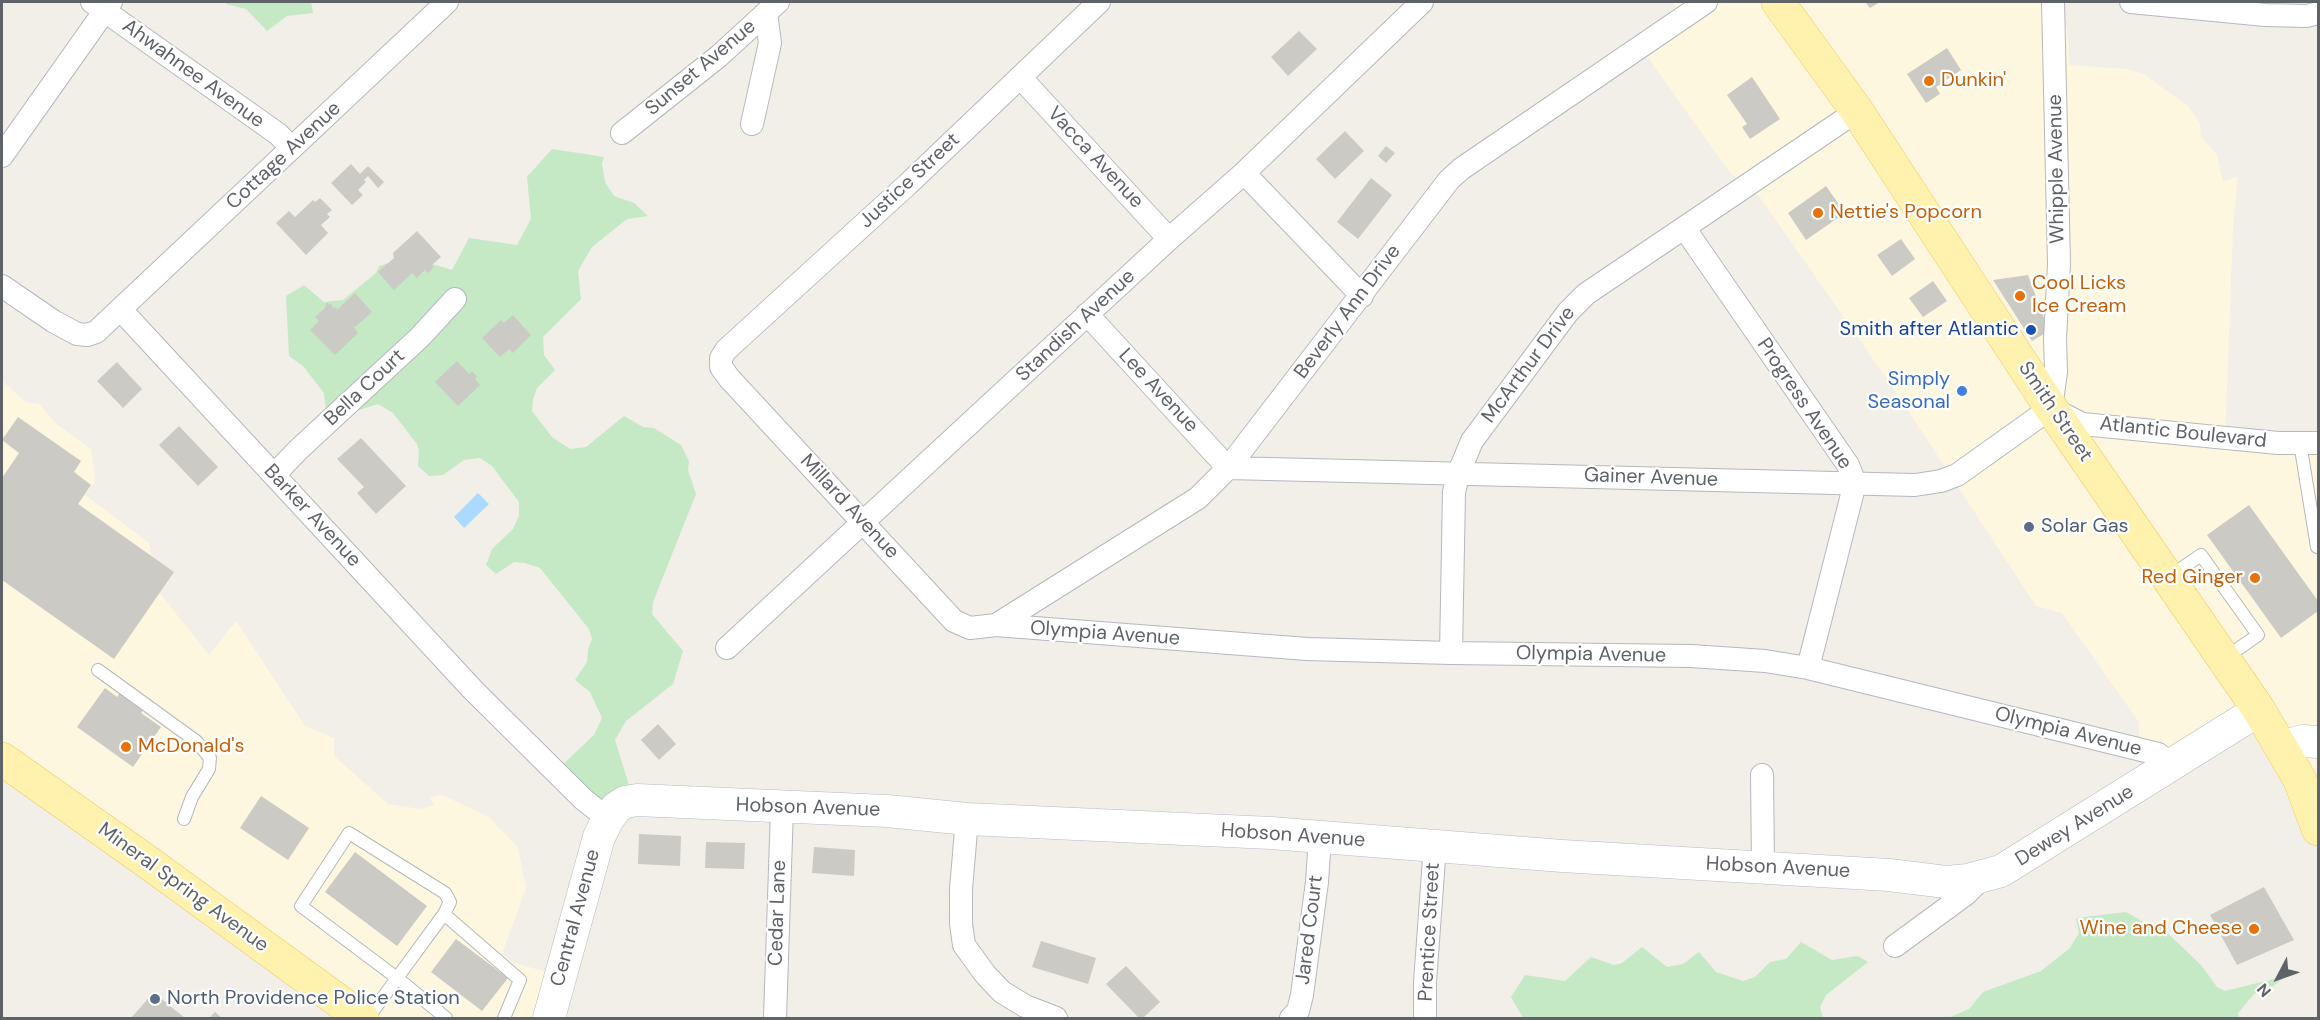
<!DOCTYPE html>
<html>
<head>
<meta charset="utf-8">
<style>
  body { margin:0 }
  #map { position:relative; width:2320px; height:1020px; overflow:hidden; background:#f1efe8; font-family:"DM Sans",sans-serif }
  canvas { display:block }
  .frame { position:absolute; inset:0; border:3px solid #5f6368; pointer-events:none }
  .north { position:absolute; left:2248px; top:948px; width:60px; height:60px; -webkit-text-stroke:4px #fff; paint-order:stroke; rotate:229deg; font-size:16px; font-weight:700; line-height:24px; text-align:center; color:#5f6368 }
  .north::after { content:''; display:block; margin:auto; width:21px; height:27px; background:#5f6368; clip-path:polygon(50% 0,100% 100%,50% 72%,0 100%) }
</style>
</head>
<body>
<div id="map">
<canvas width="2320" height="1020"></canvas>
<div class="frame"></div>
<div class="north">N</div>
</div>
<script>
const c = document.querySelector('canvas').getContext('2d');
c.lineJoin = 'round';
function fill(path, color) {
  c.fillStyle = color;
  c.fill(path, 'evenodd');
}
function toPath(rows) {
  const path = new Path2D();
  for (const r of rows) {
    path.moveTo(r[0], r[1]);
    for (let i = 2; i < r.length; i += 2) path.lineTo(r[i], r[i + 1]);
  }
  return path;
}
function stroke(path, color, width, dash) {
  c.strokeStyle = color;
  c.lineWidth = width;
  c.lineCap = dash ? 'butt' : 'round';
  c.setLineDash(dash || []);
  c.stroke(path);
}
function drawText(font, color, halo, rows, align = 'center') {
  c.font = font + ' "DM Sans",sans-serif';
  c.lineWidth = 4.5;
  c.setLineDash([]);
  c.textBaseline = 'middle';
  c.strokeStyle = halo;
  c.fillStyle = color;
  for (const [text, x, y, turn = 0] of rows) {
    c.save();
    c.translate(x, y);
    c.rotate((+turn || 0) * Math.PI / 180);
    c.textAlign = isNaN(turn) ? turn : align;
    if (halo) c.strokeText(text, 0, 0);
    c.fillText(text, 0, 0);
    c.restore();
  }
}
fill(toPath([
  [1673,2,2061,2,2068,37,2069,65,2127,69,2144,74,2189,107,2200,123,2201,137,2217,155,2223,182,2238,176,2233,226,2225,438,2318,443,2318,801,2265,711,2196,750,2139,747,2139,722,2062,613,2036,606,1896,392,1759,196,1730,173,1639,45,1682,16],
  [2,381,26,402,40,404,55,423,91,449,95,481,85,495,149,543,158,591,209,655,236,621,305,726,334,738,334,756,388,804,420,809,434,805,430,797,442,795,489,817,518,848,526,888,502,954,514,963,561,976,554,1018,379,1018,2,747]
]), '#fef7e0');
fill(toPath([
  [226,2,311,2,313,13,287,16,267,31,246,9,226,4],
  [552,149,604,157,602,164,605,182,614,196,634,203,648,216,627,219,592,247,578,271,581,299,543,337,544,355,555,370,537,388,533,400,532,411,552,437,570,449,586,447,624,416,643,427,654,428,681,445,689,461,688,470,696,494,653,602,652,614,683,651,673,684,626,721,615,740,633,798,614,813,559,768,594,735,602,718,590,692,575,680,587,662,588,649,592,639,589,629,540,568,525,563,514,562,496,574,486,565,492,549,513,529,519,516,519,502,492,466,480,458,464,460,443,475,429,476,418,466,419,451,417,444,393,413,378,404,350,413,326,411,324,393,303,366,289,356,286,296,304,285,324,302,343,300,376,273,379,266,409,257,452,270,469,238,517,245,531,219,527,177],
  [2126,912,2145,923,2158,924,2201,965,2217,987,2225,991,2286,976,2268,990,2254,994,2238,1013,2239,1018,1948,1018,1969,1009,1983,992,2041,971,2070,948,2079,933,2076,918],
  [1801,942,1832,960,1858,956,1868,962,1826,995,1820,1007,1823,1018,1523,1018,1511,997,1525,975,1565,981,1591,957,1614,965,1622,963,1642,947,1667,967,1683,964,1699,952,1716,972,1743,981,1755,977,1770,962,1786,959]
]), '#c5e8c5');
fill(toPath([
  [478,493,489,504,464,528,454,517]
]), '#aadaff');
fill(toPath([
  [1865,2,1880,2,1870,8],
  [1299,31,1317,49,1288,76,1271,57],
  [1947,48,1961,70,1936,87,1940,94,1926,103,1907,74],
  [1752,77,1780,119,1750,139,1742,127,1747,124,1727,95],
  [1345,131,1364,151,1335,179,1316,159],
  [1386,146,1395,153,1386,163,1378,156],
  [351,164,360,174,368,166,384,182,378,188,368,176,364,180,366,182,358,190,363,195,352,205,331,183],
  [1371,178,1392,195,1358,239,1337,222],
  [1826,186,1845,213,1806,240,1788,213],
  [320,198,332,210,327,214,330,217,321,225,328,233,306,255,276,223,289,211,295,217,313,200,315,202],
  [417,231,441,257,432,265,434,267,428,273,425,270,417,278,412,273,394,290,378,272,394,258,393,253],
  [1901,239,1915,259,1892,276,1877,255],
  [2028,275,2049,331,2032,341,1993,280],
  [1933,281,1947,301,1923,317,1909,298],
  [355,293,372,312,355,327,353,326,358,333,335,355,310,330,319,321,315,317,325,308,327,302,329,305,331,303,333,309,335,307,337,310],
  [513,315,531,335,513,353,509,349,500,357,482,338,501,320,504,323],
  [457,361,469,374,472,371,477,377,475,379,480,385,458,406,435,382],
  [117,362,142,389,123,408,97,381],
  [18,417,81,461,74,472,91,485,78,504,174,572,114,659,2,580,2,478,19,453,2,440],
  [179,426,218,467,198,486,159,445],
  [361,438,406,486,376,514,357,493,364,487,337,459],
  [2249,505,2318,601,2318,611,2281,638,2207,535],
  [105,688,117,697,120,693,143,710,141,713,161,727,133,767,77,727],
  [658,724,676,744,659,760,641,740],
  [261,796,309,828,288,860,240,828],
  [639,834,681,836,680,866,638,864],
  [706,842,745,843,744,869,705,868],
  [814,847,855,850,854,876,812,873],
  [355,852,427,906,397,946,325,892],
  [2264,887,2294,940,2237,965,2210,915],
  [456,939,508,978,482,1011,431,972],
  [1041,941,1096,958,1088,984,1032,967],
  [1126,966,1160,1002,1143,1018,1139,1018,1106,984],
  [154,992,170,1006,185,1018,131,1018],
  [215,1012,222,1018,209,1018]
]), '#cccac5');
const lane = toPath([
  [2300,443,2317,547],
  [2169,577,2201,555,2258,635,2225,658],
  [98,670,196,741,210,758,209,769,192,797,184,819],
  [444,914,520,980,504,1018],
  [368,1018,397,978,444,914,450,902,445,893,349,833,301,906,397,978,446,1018]
]);
const street = toPath([
  [92,2,278,134,292,148],
  [1099,2,907,185,726,350,721,358,721,367,729,378,954,621,970,628,996,625,1307,649,1451,653,1691,656,1765,661,1808,668,2158,754,2172,765],
  [2131,2,2265,15,2307,16,2318,13],
  [1020,77,1169,239],
  [752,124,770,43,766,13],
  [622,133,719,56,778,2],
  [2,156,111,2],
  [1244,173,1362,296],
  [1685,229,1848,465,1855,483,1808,668],
  [2,286,53,321,77,334,87,335,96,332,447,2],
  [121,310,473,690,583,799,608,819],
  [1087,314,1228,468,1915,485,1941,481,1957,475,2051,408],
  [2051,408,2056,372,2055,339,2059,264,2053,2],
  [2055,410,2082,424,2278,443,2318,443],
  [274,475,298,450,420,337,455,299],
  [996,625,1198,498,1228,468,1449,180,1461,169,1706,2],
  [727,648,1169,239,1244,173,1422,2],
  [1451,653,1454,492,1459,472,1472,441,1568,312,1586,294,1857,111],
  [1762,775,1763,867],
  [967,819,961,889,961,924,964,945,985,974,1002,992,1025,1006,1056,1018],
  [1895,946,1966,894,1984,876],
  [775,1018,782,808],
  [1291,1018,1298,1011,1302,995,1317,882,1320,837],
  [1425,1018,1425,982,1435,845]
]);
const secondary = toPath([
  [2282,747,2303,741,2318,742],
  [549,1018,599,837,608,819,616,808,625,802,637,800,887,811,967,819,1271,833,1562,856,1889,875,1946,882,1968,880,2001,871,2259,710]
]);
const primary = toPath([
  [1778,2,1857,111,2051,408,2259,710,2300,780,2318,829],
  [2,759,149,863,362,1018]
]);
stroke(lane, '#b5b8bc', 14);
stroke(street, '#b5b8bc', 24);
stroke(secondary, '#b6babf', 33);
stroke(primary, '#f2c960', 34);
stroke(lane, '#fff', 12);
stroke(street, '#fff', 22);
stroke(secondary, '#fff', 32);
stroke(primary, '#fff2af', 33);
for (const [x, y, r, color] of [
  [1929,81,6,"#e8710a"],
  [1818,213,6,"#e8710a"],
  [2020,296,6,"#e8710a"],
  [2031,330,6,"#1a4fb4"],
  [1962,391,6,"#3f7fe0"],
  [2029,527,6,"#5c6f8a"],
  [2255,578,6,"#e8710a"],
  [126,747,6,"#e8710a"],
  [2254,929,6,"#e8710a"],
  [155,999,6,"#5c6f8a"]
]) {
  const dot = new Path2D();
  dot.arc(x, y, r, 0, 2 * Math.PI);
  c.fillStyle = color;
  c.fill(dot);
  stroke(dot, '#fff', 2);
}
drawText('20px', '#5f6368', '#fff', [
  ["Sunset Avenue",701,68,-40],
  ["Ahwahnee Avenue",193,74,36],
  ["Cottage Avenue",284,156,-43],
  ["Vacca Avenue",1095,158,47],
  ["Whipple Avenue",2057,169,-91],
  ["Justice Street",910,181,-43],
  ["Beverly Ann Drive",1348,312,-53],
  ["Standish Avenue",1076,326,-43],
  ["McArthur Drive",1529,365,-53],
  ["Bella Court",365,388,-43],
  ["Lee Avenue",1158,391,47],
  ["Progress Avenue",1804,404,56],
  ["Smith Street",2055,412,56],
  ["Atlantic Boulevard",2183,433,6],
  ["Gainer Avenue",1651,478,2],
  ["Millard Avenue",849,507,47],
  ["Barker Avenue",312,516,47],
  ["Olympia Avenue",1105,634,4],
  ["Olympia Avenue",1591,655,1],
  ["Olympia Avenue",2068,732,14],
  ["Hobson Avenue",808,808,2],
  ["Dewey Avenue",2075,826,-32],
  ["Hobson Avenue",1293,836,4],
  ["Hobson Avenue",1778,868,3],
  ["Mineral Spring Avenue",183,888,36],
  ["Cedar Lane",778,913,-88],
  ["Central Avenue",576,918,-75],
  ["Jared Court",1310,930,-83],
  ["Prentice Street",1430,932,-87]
]);
drawText('20px', '#c56008', '#fff', [
  ["Dunkin'",1941,81],
  ["Nettie's Popcorn",1830,213],
  ["Cool Licks",2032,284],
  ["Ice Cream",2032,307],
  ["Red Ginger",2243,578,"right"],
  ["McDonald's",138,747],
  ["Wine and Cheese",2242,929,"right"]
], 'left');
drawText('20px', '#164399', '#fff', [
  ["Smith after Atlantic",2019,330]
], 'right');
drawText('20px', '#366cbe', '#fff', [
  ["Simply",1950,380],
  ["Seasonal",1950,403]
], 'right');
drawText('20px', '#4e5e75', '#fff', [
  ["Solar Gas",2041,527],
  ["North Providence Police Station",167,999]
], 'left');
</script>
</body>
</html>
